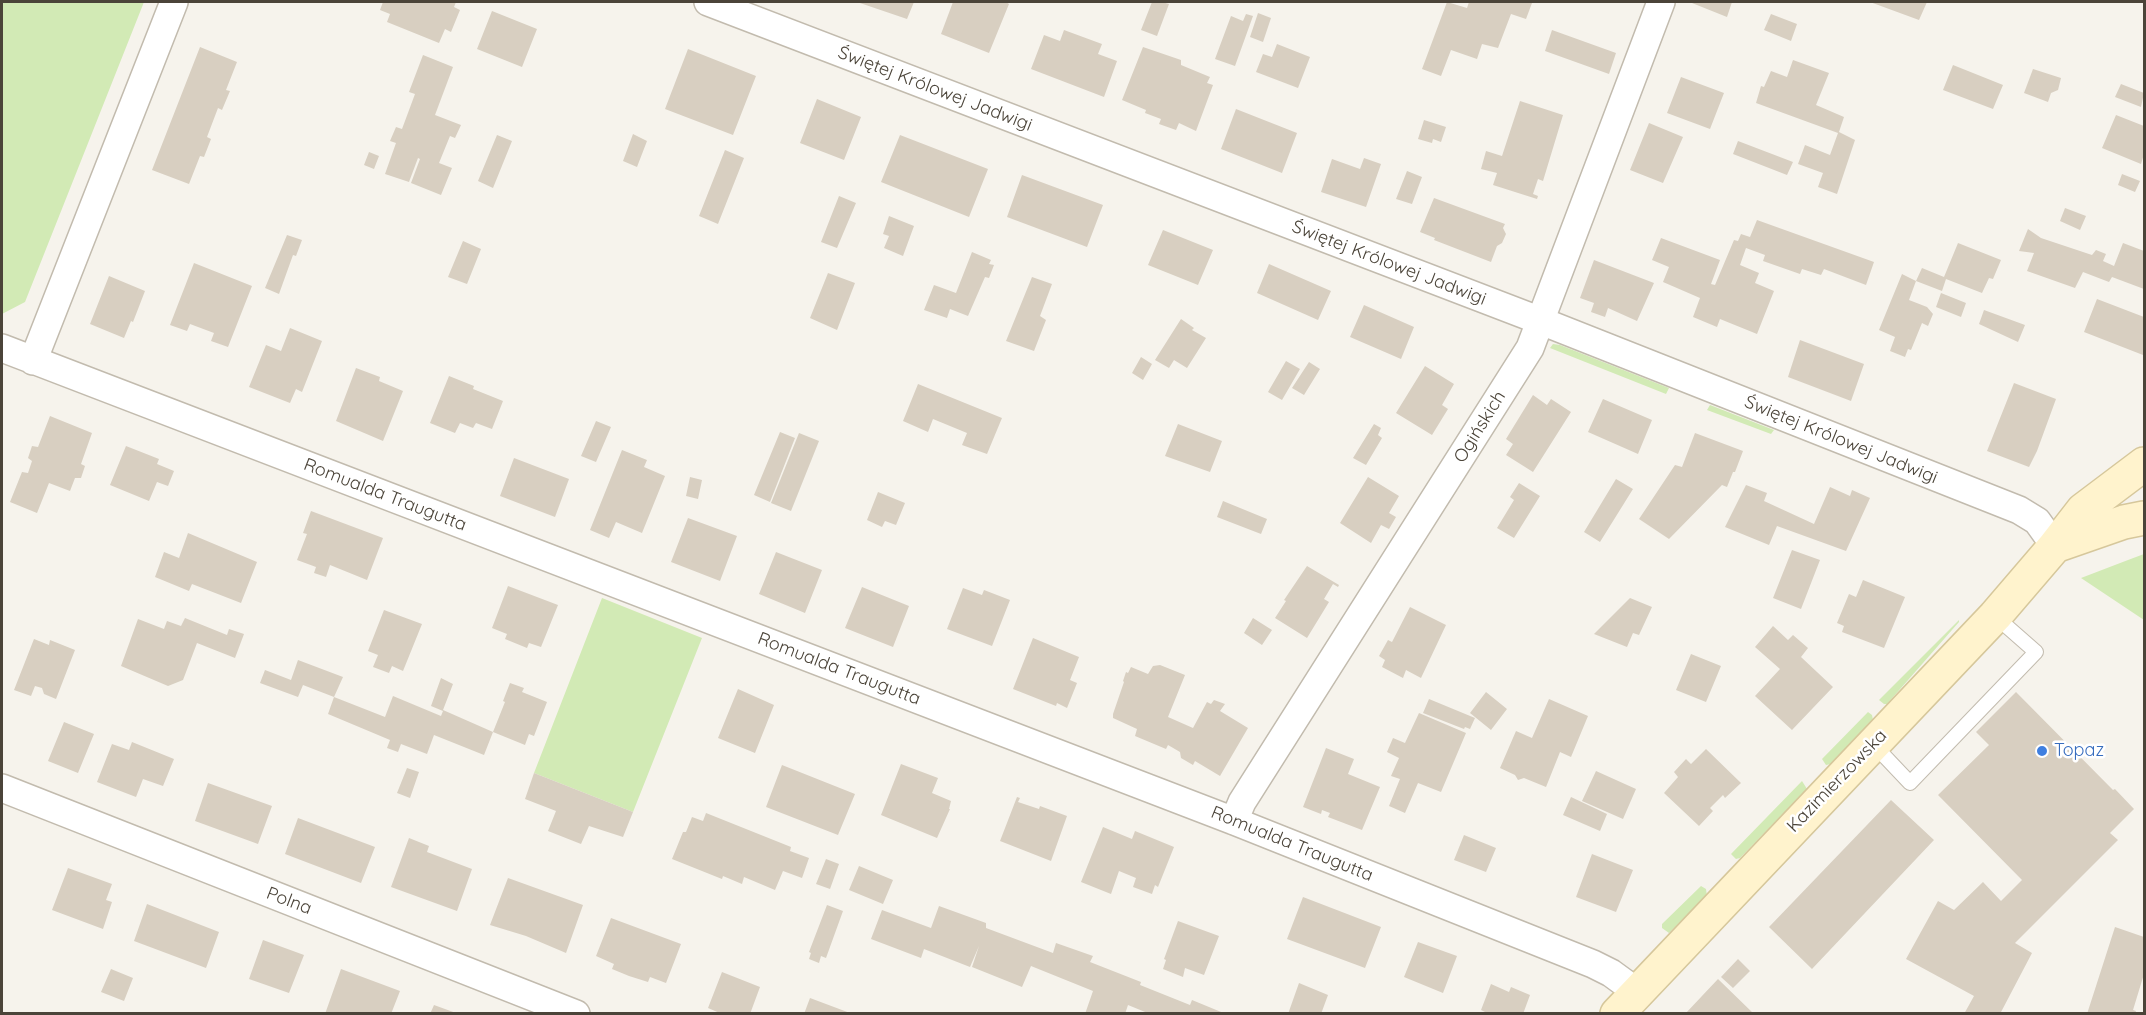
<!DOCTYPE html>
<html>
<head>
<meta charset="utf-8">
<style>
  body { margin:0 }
  #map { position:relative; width:2146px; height:1015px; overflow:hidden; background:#f6f3ec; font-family:Quicksand,sans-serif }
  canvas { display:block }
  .frame { position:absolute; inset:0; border:3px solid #4b4439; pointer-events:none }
</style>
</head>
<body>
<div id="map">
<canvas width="2146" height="1015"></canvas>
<div class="frame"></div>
</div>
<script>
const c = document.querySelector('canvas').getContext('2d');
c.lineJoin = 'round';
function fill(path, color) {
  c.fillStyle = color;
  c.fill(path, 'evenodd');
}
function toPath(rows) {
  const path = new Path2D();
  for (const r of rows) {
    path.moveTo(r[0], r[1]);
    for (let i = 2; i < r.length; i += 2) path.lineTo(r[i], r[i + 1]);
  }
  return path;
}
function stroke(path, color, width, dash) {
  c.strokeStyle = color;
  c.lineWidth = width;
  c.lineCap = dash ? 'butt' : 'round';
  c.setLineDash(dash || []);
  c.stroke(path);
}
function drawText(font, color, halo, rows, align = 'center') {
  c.font = font + ' Quicksand,sans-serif';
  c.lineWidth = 5;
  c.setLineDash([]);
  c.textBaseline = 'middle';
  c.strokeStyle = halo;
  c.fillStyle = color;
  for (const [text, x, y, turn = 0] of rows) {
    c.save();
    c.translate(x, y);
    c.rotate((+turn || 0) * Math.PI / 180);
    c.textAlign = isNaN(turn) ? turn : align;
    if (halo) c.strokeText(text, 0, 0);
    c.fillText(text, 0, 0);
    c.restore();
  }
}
fill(toPath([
  [2,2,144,2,25,302,2,314],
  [1553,344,1560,345,1669,388,1666,394,1550,348],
  [1710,405,1774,430,1771,434,1707,410],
  [2144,554,2144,620,2081,578,2128,560],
  [602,598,702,638,633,812,534,773],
  [1959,620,1959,622,1887,704,1884,704,1879,700],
  [1868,712,1872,715,1873,720,1831,764,1826,765,1822,759],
  [1802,781,1807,789,1740,858,1736,859,1731,854],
  [1701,886,1706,889,1707,896,1669,933,1662,928,1662,924]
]), '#d2eab5');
fill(toPath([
  [383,2,456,2,454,7,460,10,451,32,445,29,439,43,387,22,390,14,380,10],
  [857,2,914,2,907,19],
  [953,2,1006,2,1009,4,989,53,941,34],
  [1152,2,1162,2,1169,4,1157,36,1141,30],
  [1447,2,1467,8,1469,2,1528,2,1532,3,1526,19,1511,14,1498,48,1482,44,1477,59,1451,50,1441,76,1422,69],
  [1693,2,1732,2,1727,17,1692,3],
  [1870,2,1927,2,1919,20],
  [492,11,537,29,522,67,477,49],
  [1258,13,1271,18,1263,42,1250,37],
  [1246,14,1253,16,1235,66,1215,59,1231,16,1243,21],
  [1771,14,1797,24,1791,41,1764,30],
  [1064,30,1102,44,1098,54,1117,61,1104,97,1031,69,1044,35,1060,41],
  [1552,30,1616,53,1609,74,1545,51],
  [1277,44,1310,57,1298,88,1256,72,1263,54,1272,57],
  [200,47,237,62,226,90,230,91,222,110,218,108,207,137,211,139,204,157,200,156,189,184,152,170],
  [1143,47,1181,60,1181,65,1210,77,1207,83,1213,85,1196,131,1179,123,1176,130,1159,124,1161,119,1145,113,1146,110,1122,100],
  [688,49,756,76,733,135,665,109],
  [423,55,453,67,435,115,461,125,455,138,450,136,439,163,452,168,441,195,411,183,420,159,418,158,409,182,385,174,396,143,390,141,396,127,402,129,415,94,409,92],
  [1793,60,1829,73,1816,105,1844,117,1839,132,1855,140,1837,194,1818,187,1823,173,1798,164,1805,145,1830,155,1838,133,1756,103,1761,86,1764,87,1771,71,1787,77],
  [1953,65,2003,85,1993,109,1943,90],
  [2033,69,2061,78,2058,90,2051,93,2048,102,2024,93],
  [1681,77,1724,93,1710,129,1667,113],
  [2121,84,2144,93,2141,107,2115,97],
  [817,99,861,117,844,160,800,143],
  [1520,101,1563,115,1543,181,1538,179,1533,194,1538,196,1537,199,1493,185,1497,173,1481,169,1486,151,1502,156],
  [1236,109,1297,133,1282,173,1221,149],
  [2116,115,2144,126,2144,154,2141,164,2102,148],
  [1424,120,1446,127,1441,142,1433,139,1432,143,1418,139],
  [1649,123,1683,137,1663,183,1630,170],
  [633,134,647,141,637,167,623,161],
  [497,135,512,141,493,188,478,181],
  [900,135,988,169,969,217,881,182],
  [1738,141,1793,162,1787,175,1733,154],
  [725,150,744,158,718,224,699,216],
  [369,152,379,156,374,169,364,165],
  [1364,158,1381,164,1366,207,1321,192,1332,159,1360,169],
  [1407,171,1422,177,1412,204,1396,199],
  [2122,174,2140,181,2135,192,2118,185],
  [1022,175,1103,205,1087,247,1007,217],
  [839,196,856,203,837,248,821,242],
  [1434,198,1505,224,1503,228,1506,234,1502,243,1497,246,1491,262,1434,240,1435,238,1420,232],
  [2065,208,2086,216,2080,230,2060,221],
  [889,216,914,226,903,256,884,248,889,236,883,234],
  [1757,220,1874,262,1866,285,1824,269,1821,275,1802,269,1800,274,1763,261,1765,255,1746,248,1740,265,1759,273,1755,283,1774,291,1757,334,1720,319,1717,327,1693,317,1700,298,1663,282,1669,267,1652,260,1661,238,1720,260,1711,284,1715,285,1734,240,1738,241,1741,234,1750,237],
  [2028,229,2041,238,2092,255,2096,250,2106,254,2103,261,2114,266,2123,243,2144,251,2144,289,2112,277,2109,282,2083,272,2075,288,2027,271,2034,253,2019,251],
  [1163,230,1213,250,1198,285,1148,265],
  [287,235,302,240,296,256,293,255,279,294,265,288],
  [463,241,481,249,467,284,448,277],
  [1958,243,2001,260,1993,279,1989,278,1982,293,1946,279,1942,291,1916,281,1909,300,1927,307,1933,314,1928,326,1922,323,1911,350,1908,349,1905,357,1890,351,1895,337,1879,330,1902,274,1916,281,1922,268,1944,277],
  [972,252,991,260,989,264,994,265,989,278,985,277,968,316,950,309,947,318,924,310,934,285,956,293],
  [1594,260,1654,283,1637,321,1608,308,1605,317,1591,312,1594,303,1580,298],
  [194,263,252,286,228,347,211,341,214,333,190,324,187,331,170,325],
  [1269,264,1331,291,1318,320,1257,293],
  [828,273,855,283,837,330,810,318],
  [109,276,145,291,133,322,131,321,124,338,90,324],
  [1032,277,1052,284,1040,316,1046,320,1034,351,1006,341],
  [1941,293,1966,303,1961,317,1936,307],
  [2097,299,2144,317,2143,355,2084,332],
  [1364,305,1414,327,1401,359,1350,337],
  [1984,310,2025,325,2018,342,1979,324],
  [1181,319,1194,328,1192,330,1206,338,1187,368,1174,360,1169,368,1155,360],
  [290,328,322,341,302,392,296,389,290,403,249,387,266,345,281,351],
  [1800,340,1864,364,1851,401,1788,377],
  [1141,357,1152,364,1143,380,1132,373],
  [1286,361,1300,369,1282,400,1268,392],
  [1309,362,1320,369,1304,395,1292,388],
  [1425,366,1454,384,1442,405,1448,409,1432,435,1396,413],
  [356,368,380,377,379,381,403,391,383,441,336,421],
  [449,376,474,386,473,389,503,401,492,429,476,423,473,428,460,423,455,433,430,423],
  [2014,383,2056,399,2037,451,2029,467,1987,451],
  [918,384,1002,418,987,454,962,445,967,433,933,419,928,432,903,421],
  [1533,395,1547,405,1551,399,1571,412,1533,472,1506,455,1513,444,1506,439],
  [1603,399,1652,420,1638,454,1588,432],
  [50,416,92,433,81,464,85,466,81,478,75,478,70,491,49,483,37,513,10,502,22,472,28,473,32,461,28,458,32,446,38,447],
  [596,421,611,427,596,462,581,456],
  [1178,424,1222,441,1210,472,1165,456],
  [1374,424,1381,428,1378,435,1382,438,1366,465,1353,458],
  [780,432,795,438,770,502,754,495],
  [799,433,819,441,791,511,771,503],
  [1695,433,1743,451,1735,472,1733,472,1727,487,1722,485,1669,539,1639,519,1675,465,1682,467],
  [126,446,159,459,157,464,174,471,168,486,157,482,149,501,110,485],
  [622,450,647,460,644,467,665,476,642,533,616,522,609,538,590,530],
  [514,458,569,479,555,517,500,496],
  [690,477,702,480,698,499,686,496],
  [1368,477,1399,496,1389,513,1396,517,1389,529,1381,525,1371,543,1340,523],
  [1616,479,1633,489,1600,542,1584,532],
  [1519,483,1540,496,1514,538,1497,528,1514,500,1510,497],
  [1746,485,1767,493,1764,501,1814,524,1830,487,1850,496,1852,490,1870,498,1846,551,1777,526,1769,545,1725,527],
  [878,492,905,503,896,525,885,521,882,527,867,520],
  [1223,501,1267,519,1261,534,1217,517],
  [311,511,383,538,367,580,330,565,326,577,314,573,316,567,297,560,307,534,303,533],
  [688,518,737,536,720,581,671,562],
  [188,533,257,562,241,603,192,584,189,591,155,577,164,552,179,558],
  [1792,550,1820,560,1801,609,1773,598],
  [776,552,822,570,805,613,759,594],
  [1307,566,1339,585,1338,587,1333,584,1324,599,1329,602,1307,638,1275,618,1286,601,1284,600],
  [1863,580,1905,597,1884,648,1842,632,1844,626,1837,623,1849,594,1856,597],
  [508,586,558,605,541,647,529,643,527,648,505,639,507,634,492,628],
  [862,587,909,606,893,647,845,628],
  [963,588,982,595,984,590,1010,600,992,646,947,629],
  [1630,598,1652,607,1639,635,1633,633,1627,647,1594,634],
  [1410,607,1446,625,1421,678,1406,670,1403,678,1382,667,1385,660,1379,656,1388,640,1392,642],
  [384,610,422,624,403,671,392,666,389,673,373,667,378,655,368,651],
  [185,618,227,635,229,629,244,634,235,658,197,643,183,680,168,686,121,666,138,619,164,629,167,621,181,626],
  [1253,618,1272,630,1262,645,1244,633],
  [1773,626,1788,640,1793,635,1808,648,1801,657,1833,687,1792,730,1755,696,1780,669,1755,647],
  [1033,638,1079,657,1070,680,1077,683,1067,708,1057,703,1056,706,1013,689],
  [34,639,49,645,50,640,75,650,56,699,44,694,42,688,35,686,31,696,14,690],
  [1691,654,1721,666,1706,702,1676,690],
  [298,660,343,677,334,697,303,685,298,697,260,683,265,670,291,680],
  [1160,665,1185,675,1168,717,1193,728,1207,702,1211,704,1214,700,1225,704,1220,711,1248,728,1220,776,1195,761,1193,765,1181,758,1180,752,1168,745,1166,749,1135,736,1137,729,1113,718,1113,714,1124,682,1123,681,1126,672,1128,673,1131,667,1148,674,1153,666],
  [441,678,453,684,443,710,493,732,505,702,503,701,510,683,524,688,522,692,547,702,534,736,529,734,525,745,493,732,484,755,434,735,427,754,401,744,398,752,387,748,390,740,328,714,334,697,385,717,393,696,441,716,443,711,431,706],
  [738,689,774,705,755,753,718,738],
  [1486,692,1507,709,1491,730,1470,713],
  [2016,692,2113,790,2115,789,2134,809,2110,833,2118,840,2015,943,2032,953,2000,1014,1964,1014,1974,996,1906,959,1938,901,1954,910,1983,882,2001,901,2022,880,1938,795,1989,745,1976,732],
  [1429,699,1475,718,1470,729,1465,727,1464,729,1423,713],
  [1549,699,1588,716,1571,757,1560,752,1546,787,1524,778,1518,780,1515,775,1500,768,1516,731,1532,738],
  [1419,713,1466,733,1441,792,1418,783,1405,813,1389,806,1400,779,1391,776,1399,758,1387,752,1393,738,1405,743],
  [64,722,94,734,78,773,48,761],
  [132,742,174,759,163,786,143,779,136,797,97,782,112,744,129,750],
  [1326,748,1354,759,1348,774,1380,787,1362,830,1328,817,1330,813,1322,810,1321,814,1303,807],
  [1706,749,1741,783,1725,798,1723,795,1710,808,1713,811,1699,826,1664,793,1678,777,1674,772,1686,759,1691,764],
  [901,764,938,778,932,793,951,801,949,809,950,809,937,838,881,815],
  [782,765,855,794,838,835,766,807],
  [407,768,419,772,410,798,397,793],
  [1596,771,1636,789,1623,819,1582,801],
  [534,773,633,812,623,837,589,826,581,844,548,831,556,811,525,799],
  [208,783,272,806,258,844,195,821],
  [1017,797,1020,798,1018,802,1039,809,1040,806,1067,816,1051,861,1000,841],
  [1571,797,1607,814,1600,831,1563,815],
  [1891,800,1934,840,1812,969,1769,927],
  [706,813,791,847,790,851,809,858,802,878,783,871,775,890,744,877,742,884,723,876,722,879,672,859,683,832,686,832,692,817,703,821],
  [298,818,375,847,361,883,285,854],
  [1103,827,1132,839,1135,831,1174,847,1158,887,1155,885,1152,894,1133,887,1136,878,1119,871,1111,894,1081,882],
  [1464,835,1496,848,1486,872,1454,860],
  [409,838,429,846,427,852,472,869,457,911,391,887],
  [1592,854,1633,870,1616,912,1576,897],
  [826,859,839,864,830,889,816,884],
  [859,866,893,880,883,904,849,890],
  [68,868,112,884,106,900,112,902,103,929,52,910],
  [508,878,583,905,566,953,526,936,490,925],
  [1303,897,1381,927,1365,968,1287,939],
  [147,904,219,932,206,968,134,941],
  [827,905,843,911,826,958,821,956,819,963,809,959,811,953,809,952],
  [939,906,986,923,986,928,1053,953,1056,943,1093,956,1090,962,1141,982,1140,985,1190,1005,1192,1000,1226,1014,1150,1014,1128,1005,1125,1014,1085,1014,1093,991,1031,966,1022,987,972,967,979,946,970,967,924,949,921,958,871,939,882,910,931,928],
  [611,918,681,944,666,983,650,977,648,982,629,976,612,969,614,964,596,956],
  [1178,921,1219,936,1204,975,1185,968,1183,977,1163,969,1166,960,1164,959],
  [2115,927,2144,937,2144,974,2133,1010,2136,1011,2135,1014,2087,1014],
  [263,940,304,955,289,993,249,979],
  [1418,942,1457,956,1443,993,1404,977],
  [1738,959,1750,971,1733,988,1721,977],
  [111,969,133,978,124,1001,101,992],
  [341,969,400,991,391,1014,325,1014],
  [722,972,760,987,750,1014,722,1014,708,1008],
  [1718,979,1754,1014,1685,1014],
  [1299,983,1328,995,1321,1014,1288,1014],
  [1491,984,1509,992,1511,987,1530,995,1523,1014,1489,1014,1481,1010],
  [810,998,850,1013,850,1014,804,1014],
  [434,1005,456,1013,456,1014,430,1014]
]), '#d8cfc1');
const service = toPath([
  [1873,744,1910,783,2036,652,1995,616]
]);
const minor = toPath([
  [708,2,1541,321,2019,510,2037,521,2055,546],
  [2,348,1234,821,1593,964,1611,973,1637,992],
  [33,361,174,2],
  [2,788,576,1014],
  [1234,821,1242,802,1530,348,1661,2]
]);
const secondary = toPath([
  [2055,546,2124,522,2144,518],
  [1617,1014,1995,616,2055,546,2083,510,2144,464]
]);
stroke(service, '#c2bbae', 16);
stroke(minor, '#c2bbae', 30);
stroke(secondary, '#d6c79b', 36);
stroke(service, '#fff', 14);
stroke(minor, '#fff', 27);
stroke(secondary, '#fff3cd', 33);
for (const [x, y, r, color] of [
  [2042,751,6,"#3f7fe0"]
]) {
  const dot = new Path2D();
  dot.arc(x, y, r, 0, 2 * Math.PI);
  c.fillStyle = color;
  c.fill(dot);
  stroke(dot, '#fff', 2);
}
drawText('18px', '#4b4439', '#fff', [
  ["Świętej Królowej Jadwigi",935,89,21],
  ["Świętej Królowej Jadwigi",1389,263,21],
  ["Ogińskich",1480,427,-58],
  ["Świętej Królowej Jadwigi",1841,440,22],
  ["Romualda Traugutta",385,495,21],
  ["Romualda Traugutta",839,669,21],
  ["Kazimierzowska",1837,781,-46],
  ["Romualda Traugutta",1292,844,22],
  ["Polna",289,901,21]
]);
drawText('18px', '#366cbe', '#fff', [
  ["Topaz",2054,751]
], 'left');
</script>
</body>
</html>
